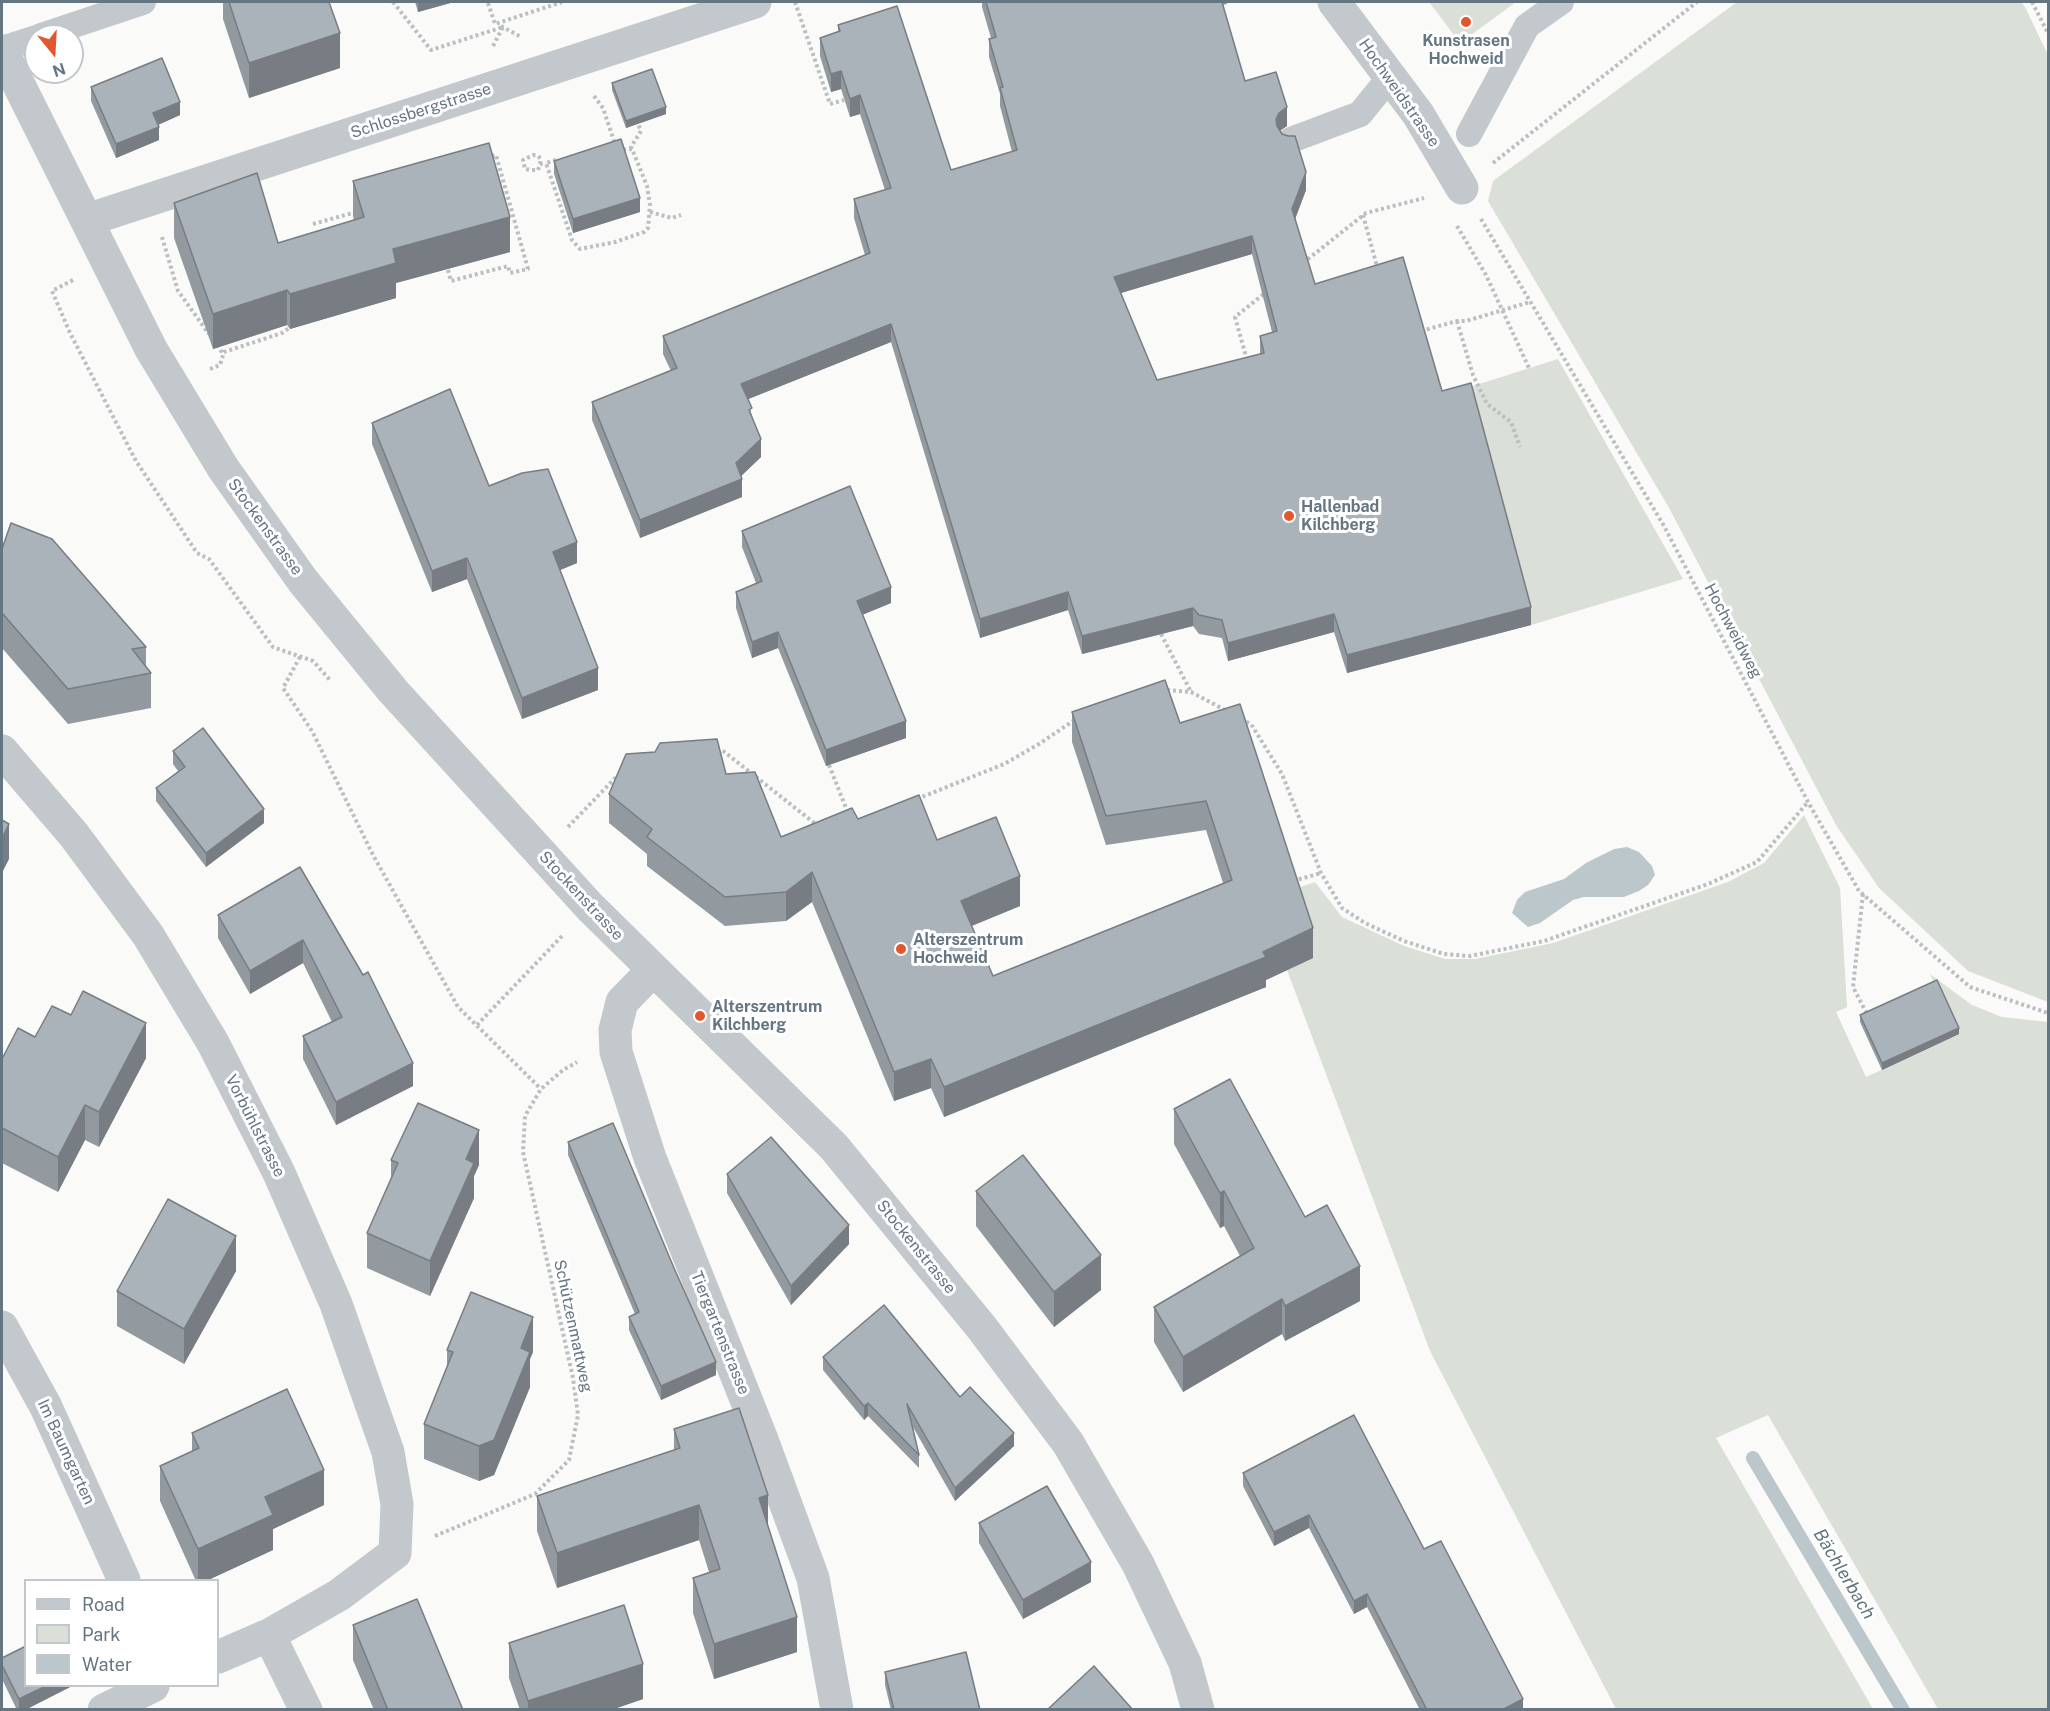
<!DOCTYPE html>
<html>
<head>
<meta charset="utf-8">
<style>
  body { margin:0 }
  #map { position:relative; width:2050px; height:1711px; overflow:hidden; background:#fafaf8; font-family:"Public Sans",sans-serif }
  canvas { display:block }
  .frame { position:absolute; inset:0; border:3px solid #657683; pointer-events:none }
  .legend { position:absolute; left:24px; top:1579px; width:195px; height:108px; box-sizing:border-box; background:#fff; border:2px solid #c1c8cd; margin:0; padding:8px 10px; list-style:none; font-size:18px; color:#657683 }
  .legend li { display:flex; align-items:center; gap:12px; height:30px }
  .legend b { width:30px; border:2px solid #c1c8cd }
  .north { position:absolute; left:24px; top:24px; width:60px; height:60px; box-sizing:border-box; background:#fff; border:2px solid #c1c8cd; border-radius:50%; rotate:162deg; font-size:16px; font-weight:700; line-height:24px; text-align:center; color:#657683 }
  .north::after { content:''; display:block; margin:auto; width:21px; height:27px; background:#e4572e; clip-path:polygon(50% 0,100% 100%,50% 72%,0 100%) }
</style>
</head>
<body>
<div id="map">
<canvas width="2050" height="1711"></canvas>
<div class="frame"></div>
<ul class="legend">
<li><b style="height:8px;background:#c3c8cc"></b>Road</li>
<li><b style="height:16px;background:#dadfd7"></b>Park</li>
<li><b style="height:16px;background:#bbc7cb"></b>Water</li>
</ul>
<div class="north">N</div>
</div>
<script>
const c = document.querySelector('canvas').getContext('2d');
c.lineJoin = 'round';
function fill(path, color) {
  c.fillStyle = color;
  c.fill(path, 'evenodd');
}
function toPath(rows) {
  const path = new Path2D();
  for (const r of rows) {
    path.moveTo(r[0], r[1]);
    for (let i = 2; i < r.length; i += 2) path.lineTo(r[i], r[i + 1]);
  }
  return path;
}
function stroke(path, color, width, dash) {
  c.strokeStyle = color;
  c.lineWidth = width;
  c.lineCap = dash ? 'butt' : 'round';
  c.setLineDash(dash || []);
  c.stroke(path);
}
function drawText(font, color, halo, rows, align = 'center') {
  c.font = font + ' "Public Sans",sans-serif';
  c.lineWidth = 6;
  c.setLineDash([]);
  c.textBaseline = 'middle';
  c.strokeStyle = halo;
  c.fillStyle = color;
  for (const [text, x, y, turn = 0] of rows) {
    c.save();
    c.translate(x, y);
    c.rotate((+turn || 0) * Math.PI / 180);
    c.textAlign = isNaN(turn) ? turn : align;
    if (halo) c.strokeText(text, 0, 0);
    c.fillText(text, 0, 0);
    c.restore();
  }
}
fill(toPath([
  [1429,2,1516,2,1460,43],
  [1737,2,2021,2,2025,7,2048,55,2048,1002,1968,971,1879,888,1836,825,1668,506,1488,201,1493,181],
  [1558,359,1683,579,1531,625,1471,401,1473,386],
  [1804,815,1840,888,1847,1007,1836,1012,1866,1077,1959,1034,1930,974,1972,1005,2002,1017,2048,1022,2048,1709,1938,1709,1768,1415,1716,1438,1873,1709,1616,1709,1430,1351,1287,970,1313,957,1292,890,1315,882,1342,917,1404,946,1445,959,1475,959,1553,943,1728,882,1764,863]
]), '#dadfd7');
fill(toPath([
  [1627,847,1639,852,1652,866,1655,875,1648,885,1639,891,1624,897,1584,897,1573,900,1540,923,1528,927,1512,913,1517,900,1525,892,1564,879,1586,863,1614,849]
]), '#bbc7cb');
stroke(toPath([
  [1753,1458,1903,1710]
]), '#bbc7cb', 14);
stroke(toPath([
  [393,2,431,50,503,27],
  [795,2,830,104,844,100],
  [2032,2,2048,33],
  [488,3,495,24,562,2],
  [501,26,521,37],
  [493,46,503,27],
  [594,96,603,108,615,144],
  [632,149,631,147,641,131,638,124],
  [556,160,546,163,572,240,580,249,615,242,644,232,648,228,650,205,647,186,632,149,621,150],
  [1493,163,1697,2],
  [540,164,541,159,538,156,533,155,523,160,525,169,532,170,538,170,540,164,546,163],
  [650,212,672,218,681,215],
  [1363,215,1378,270],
  [1481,219,1664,526,1808,802,1859,891,1970,987,2048,1013],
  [313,224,356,212],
  [1457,226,1486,275,1529,368],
  [162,237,178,291,209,334],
  [1303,263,1366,213,1424,198],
  [448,270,451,281,508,266,510,273,528,269,496,155,490,157],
  [73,280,52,291,70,333,136,461,197,553,209,559,273,647,313,661,330,680],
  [1457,321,1473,375,1487,404,1511,422,1520,447],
  [1421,331,1457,321,1466,321,1530,302],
  [217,345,223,354],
  [1247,360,1235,317,1265,293],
  [210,369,220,365,224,352,282,333,289,328],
  [1161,634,1191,692],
  [300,657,283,688,312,731,373,855,458,1007,541,1089],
  [1167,690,1191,692,1227,711],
  [1241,719,1251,724,1282,774,1321,873,1342,908,1365,923,1404,941,1444,954,1470,956,1544,941,1708,884,1757,862,1808,802],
  [717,750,722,750,818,826],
  [829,765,848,813],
  [917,799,1004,764,1039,744,1076,719],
  [568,827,619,774],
  [1293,881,1321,873],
  [1863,894,1853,987,1867,1014],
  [477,1025,563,935],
  [435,1536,535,1494,569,1460,578,1415,573,1378,523,1152,525,1116,541,1089,563,1070,577,1062]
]), '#bbbfc2', 4, [3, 3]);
stroke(toPath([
  [41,36,143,2],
  [2,49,36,38],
  [1469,134,1527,26,1561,2],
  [1291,140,1360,114,1390,77]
]), '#c3c8cc', 26);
stroke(toPath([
  [1334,2,1418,114,1462,188],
  [2,51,151,349,223,468,303,581,393,691,590,907,834,1147,982,1328,1068,1443,1138,1564,1185,1663,1198,1710],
  [87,220,755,2],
  [2,751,74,835,148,935,213,1043,279,1173,336,1304,388,1452,397,1504,395,1553,339,1595,269,1635,218,1657],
  [653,970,622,1002,615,1030,616,1052,650,1158,761,1437,813,1578,837,1710],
  [2,1327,46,1407,124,1580],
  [269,1635,306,1710],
  [104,1710,153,1686]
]), '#c3c8cc', 33);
fill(toPath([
  [223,2,329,2,340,68,249,98,223,19],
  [415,2,454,2,418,12],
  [982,2,1227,2,1227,4,1223,5,1245,81,1287,126,1280,131,1306,190,1295,219,1315,284,1442,391,1531,625,1347,673,1334,632,1228,661,1222,638,1199,634,1193,626,1082,654,1068,610,980,638,891,342,748,399,761,457,741,476,742,497,640,538,592,420,592,402,671,371,663,354,663,336,865,255,854,218,854,199,885,190,860,114,850,117,841,89,831,92,820,56,820,38,838,32,838,25,951,170,1012,152,1000,106,1000,94,989,57,989,39,991,38,982,7],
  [1252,254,1272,332,1260,336,1260,354,1157,380,1121,293],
  [612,83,666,114,626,128,612,90],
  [91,87,180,115,158,125,159,140,116,158,91,101],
  [554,161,640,212,573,233,554,174],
  [353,181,510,252,396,283,396,298,290,329,287,325,213,349,174,238,174,203,278,243,354,220,353,216],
  [372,423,577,563,560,570,598,690,522,719,467,579,432,592,372,444],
  [742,531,891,603,862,615,906,738,826,766,778,648,752,658,736,608,736,592,756,583,742,547],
  [2,549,146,647,146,667,151,673,151,708,68,724,2,648],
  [1072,712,1180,723,1313,958,1266,980,1266,987,944,1117,931,1088,894,1101,812,902,786,921,725,926,647,866,647,854,609,823,609,794,726,774,781,837,858,819,937,840,1020,906,972,926,993,976,1223,883,1206,830,1106,845,1072,742],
  [173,751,264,823,206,867,156,801,156,788,178,771,173,764],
  [300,867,413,1086,336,1125,303,1059,303,1036,332,1022,303,963,250,994,218,938,218,915],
  [1860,1015,1959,1034,1882,1070,1860,1022],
  [35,1037,146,1058,99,1147,85,1140,58,1192,2,1163,2,1059],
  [1174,1109,1305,1217,1360,1301,1285,1341,1282,1334,1183,1392,1154,1342,1154,1307,1240,1256,1224,1226,1220,1228,1174,1144],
  [568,1142,674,1268,716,1375,661,1400,629,1330,629,1317,635,1314,568,1155],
  [391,1160,479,1165,474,1176,474,1198,430,1296,367,1268,367,1233,391,1179],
  [727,1174,849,1244,791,1305,727,1193],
  [976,1191,1101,1290,1054,1327,976,1226],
  [236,1271,184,1364,117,1326,117,1291],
  [447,1350,533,1352,530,1359,530,1387,494,1475,479,1481,424,1459,424,1424,447,1367],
  [823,1357,960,1397,1014,1446,955,1501,913,1427,919,1455,919,1468,868,1416,864,1420,823,1370],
  [674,1429,768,1527,797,1652,714,1679,693,1613,693,1578,709,1572,699,1540,557,1588,537,1531,537,1496,674,1450],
  [192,1433,324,1505,273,1529,273,1550,206,1581,196,1581,160,1501,160,1466,192,1452],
  [1243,1473,1424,1549,1523,1710,1420,1710,1367,1607,1354,1614,1309,1528,1274,1546,1243,1486],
  [979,1523,1091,1582,1023,1619,979,1543],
  [353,1625,463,1710,374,1710,353,1660],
  [509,1643,643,1699,611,1710,520,1710,509,1678],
  [2,1658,26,1686,72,1686,25,1710,17,1710,2,1679],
  [885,1672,980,1710,891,1710,885,1685]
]), '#929a9f');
fill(toPath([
  [418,2,454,2,418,12],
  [340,33,340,68,249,98,249,63],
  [841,71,841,89,831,92,831,74],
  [860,95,860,114,850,117,850,99],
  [180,102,180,115,153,127,153,113],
  [666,107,666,114,626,128,626,121],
  [1287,107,1287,126,1279,131,1276,137,1276,119,1279,113],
  [159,127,159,140,116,158,116,144],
  [1306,172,1306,190,1292,227,1292,209],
  [640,198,640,212,573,233,573,219],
  [510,217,510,252,396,283,396,298,290,329,290,294,393,249],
  [1252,236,1252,254,1114,295,1114,277],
  [287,290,287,325,213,349,213,314],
  [891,324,891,342,741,402,741,384],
  [761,439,761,457,736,481,736,463],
  [742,479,742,497,640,538,640,520],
  [577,542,577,563,553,573,553,552],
  [467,558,467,579,432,592,432,571],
  [891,587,891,603,857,617,857,601],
  [1068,592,1068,610,980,638,980,619],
  [1531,607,1531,625,1347,673,1347,655],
  [1193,608,1193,626,1082,654,1082,636],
  [1334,614,1334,632,1228,661,1228,643],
  [778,632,778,648,752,658,752,642],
  [598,668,598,690,522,719,522,698],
  [906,721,906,738,826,766,826,750],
  [264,809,264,823,206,867,206,853],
  [9,824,9,859,2,873,2,838],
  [812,872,812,902,786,921,786,892],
  [1020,876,1020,906,961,930,961,901],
  [1313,928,1313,958,1266,980,1266,987,944,1117,944,1087,1263,952],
  [303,940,303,963,250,994,250,971],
  [146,1023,146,1058,99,1147,99,1112],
  [1959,1028,1959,1034,1882,1070,1882,1063],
  [931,1059,931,1088,894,1101,894,1072],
  [413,1063,413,1086,336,1125,336,1102],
  [85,1105,85,1140,58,1192,58,1157],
  [479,1130,479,1165,474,1176,474,1198,430,1296,430,1261,466,1159],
  [1224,1191,1224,1226,1220,1228,1220,1193],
  [849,1225,849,1244,791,1305,791,1286],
  [236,1236,236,1271,184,1364,184,1329],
  [1101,1255,1101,1290,1054,1327,1054,1292],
  [1360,1266,1360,1301,1285,1341,1285,1306],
  [1282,1299,1282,1334,1183,1392,1183,1357],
  [533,1317,533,1352,530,1359,530,1387,494,1475,479,1481,479,1446],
  [716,1362,716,1375,661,1400,661,1386],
  [868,1403,868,1416,864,1420,864,1406],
  [1014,1433,1014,1446,955,1501,955,1488],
  [324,1470,324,1505,273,1529,273,1550,206,1581,198,1581,198,1549,265,1497],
  [768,1495,768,1530,759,1498],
  [699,1505,699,1540,557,1588,557,1553],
  [1309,1515,1309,1528,1274,1546,1274,1532],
  [1091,1562,1091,1582,1023,1619,1023,1600],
  [1367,1594,1367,1607,1354,1614,1354,1601],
  [797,1617,797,1652,714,1679,714,1644],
  [643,1664,643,1699,611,1710,528,1710,528,1701],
  [46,1686,72,1686,25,1710,19,1710,19,1699],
  [1523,1699,1523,1710,1502,1710]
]), '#777d82');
const building = toPath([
  [229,2,329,2,340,33,249,63,229,2],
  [986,2,1222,2,1245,81,1276,72,1287,107,1279,113,1276,119,1277,126,1282,134,1288,136,1295,136,1306,172,1292,209,1315,284,1403,257,1442,391,1471,383,1531,607,1347,655,1334,614,1228,643,1222,620,1199,615,1193,608,1082,636,1068,592,980,619,891,324,741,384,752,408,749,410,761,439,736,463,742,479,640,520,592,402,677,368,663,336,870,253,854,199,891,188,860,95,850,99,841,71,831,74,820,38,840,31,838,25,897,6,951,170,1017,150,1000,88,1003,87,989,39,996,37,986,2],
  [1252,236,1277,331,1260,336,1264,353,1157,380,1114,277,1252,236],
  [162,58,180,102,153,113,159,127,116,144,91,87,162,58],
  [652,69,666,107,626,121,612,83,652,69],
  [621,139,640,198,573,219,554,161,621,139],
  [489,143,510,217,393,249,396,263,290,294,287,290,213,314,174,203,257,173,278,243,364,217,353,181,489,143],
  [450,389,489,486,522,473,548,469,577,542,553,552,598,668,522,698,467,558,432,571,372,423,450,389],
  [850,486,891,587,857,601,906,721,826,750,778,632,752,642,736,592,762,581,742,531,850,486],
  [11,523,52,539,146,647,132,649,151,673,68,689,2,613,2,549,11,523],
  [1165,680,1180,723,1240,704,1313,928,1263,952,1266,957,944,1087,931,1059,894,1072,812,872,786,892,725,897,647,837,652,829,609,794,626,754,655,752,660,743,717,739,726,774,755,772,781,837,852,808,858,819,919,795,937,840,996,817,1020,876,961,901,993,976,1232,880,1206,801,1106,816,1072,712,1165,680],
  [203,728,264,809,206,853,156,788,185,767,173,751,203,728],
  [2,820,9,824,2,838,2,820],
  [300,867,363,975,368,972,413,1063,336,1102,303,1036,342,1017,303,940,250,971,218,915,300,867],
  [1937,980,1959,1028,1882,1063,1860,1015,1937,980],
  [83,991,146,1023,99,1112,85,1105,58,1157,2,1128,2,1059,18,1028,35,1037,52,1006,71,1015,83,991],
  [1230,1079,1305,1217,1327,1205,1360,1266,1285,1306,1282,1299,1183,1357,1154,1307,1254,1248,1224,1191,1220,1193,1174,1109,1230,1079],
  [418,1103,479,1130,466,1159,474,1163,430,1261,367,1233,398,1163,391,1160,418,1103],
  [613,1123,674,1268,716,1362,661,1386,629,1317,639,1312,568,1142,613,1123],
  [771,1137,849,1225,791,1286,727,1174,771,1137],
  [1023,1155,1101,1255,1054,1292,976,1191,1023,1155],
  [168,1199,236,1236,184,1329,117,1291,168,1199],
  [471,1292,533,1317,521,1348,530,1352,494,1440,479,1446,424,1424,453,1352,447,1350,471,1292],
  [884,1305,960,1397,970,1387,1014,1433,955,1488,907,1404,919,1455,868,1403,864,1406,823,1357,884,1305],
  [287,1389,324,1470,265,1497,273,1515,198,1549,160,1466,199,1448,192,1433,287,1389],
  [739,1408,768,1495,759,1498,797,1617,714,1644,693,1578,720,1569,699,1505,557,1553,537,1496,680,1448,674,1429,739,1408],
  [1354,1415,1424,1549,1441,1541,1523,1699,1502,1710,1427,1710,1367,1594,1354,1601,1309,1515,1274,1532,1243,1473,1354,1415],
  [1047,1486,1091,1562,1023,1600,979,1523,1047,1486],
  [417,1599,463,1710,388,1710,353,1625,417,1599],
  [624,1605,643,1664,528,1701,509,1643,624,1605],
  [26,1646,26,1686,46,1686,19,1699,2,1665,2,1658,26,1646],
  [966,1652,980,1710,894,1710,885,1672,966,1652],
  [1094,1666,1133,1710,1047,1710,1094,1666]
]);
fill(building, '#aab3b9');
stroke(building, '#777d82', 1.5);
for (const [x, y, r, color] of [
  [1466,22,6,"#e4572e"],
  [1289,516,6,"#e4572e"],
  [901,949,6,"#e4572e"],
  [700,1016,6,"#e4572e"]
]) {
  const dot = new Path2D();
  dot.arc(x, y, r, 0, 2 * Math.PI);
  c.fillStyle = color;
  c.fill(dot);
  stroke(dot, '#fff', 2);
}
drawText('bold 16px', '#657683', '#fff', [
  ["Kunstrasen",1466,41,"center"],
  ["Hochweid",1466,59,"center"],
  ["Hallenbad",1301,507],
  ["Kilchberg",1301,525],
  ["Alterszentrum",913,940],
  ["Hochweid",913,958],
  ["Alterszentrum",712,1007],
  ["Kilchberg",712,1025]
], 'left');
drawText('16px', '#657683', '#fff', [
  ["Hochweidstrasse",1399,93,55],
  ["Schlossbergstrasse",421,111,-18],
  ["Stockenstrasse",265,527,54],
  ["Hochweidweg",1733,631,62],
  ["Stockenstrasse",581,896,47],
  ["Vorbühlstrasse",255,1126,63],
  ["Stockenstrasse",916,1247,51],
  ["Schützenmattweg",573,1326,78],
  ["Tiergartenstrasse",720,1333,68],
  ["Im Baumgarten",66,1452,65]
]);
drawText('italic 18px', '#60757c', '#fff', [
  ["Bächlerbach",1844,1574,59]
]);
</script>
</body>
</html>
